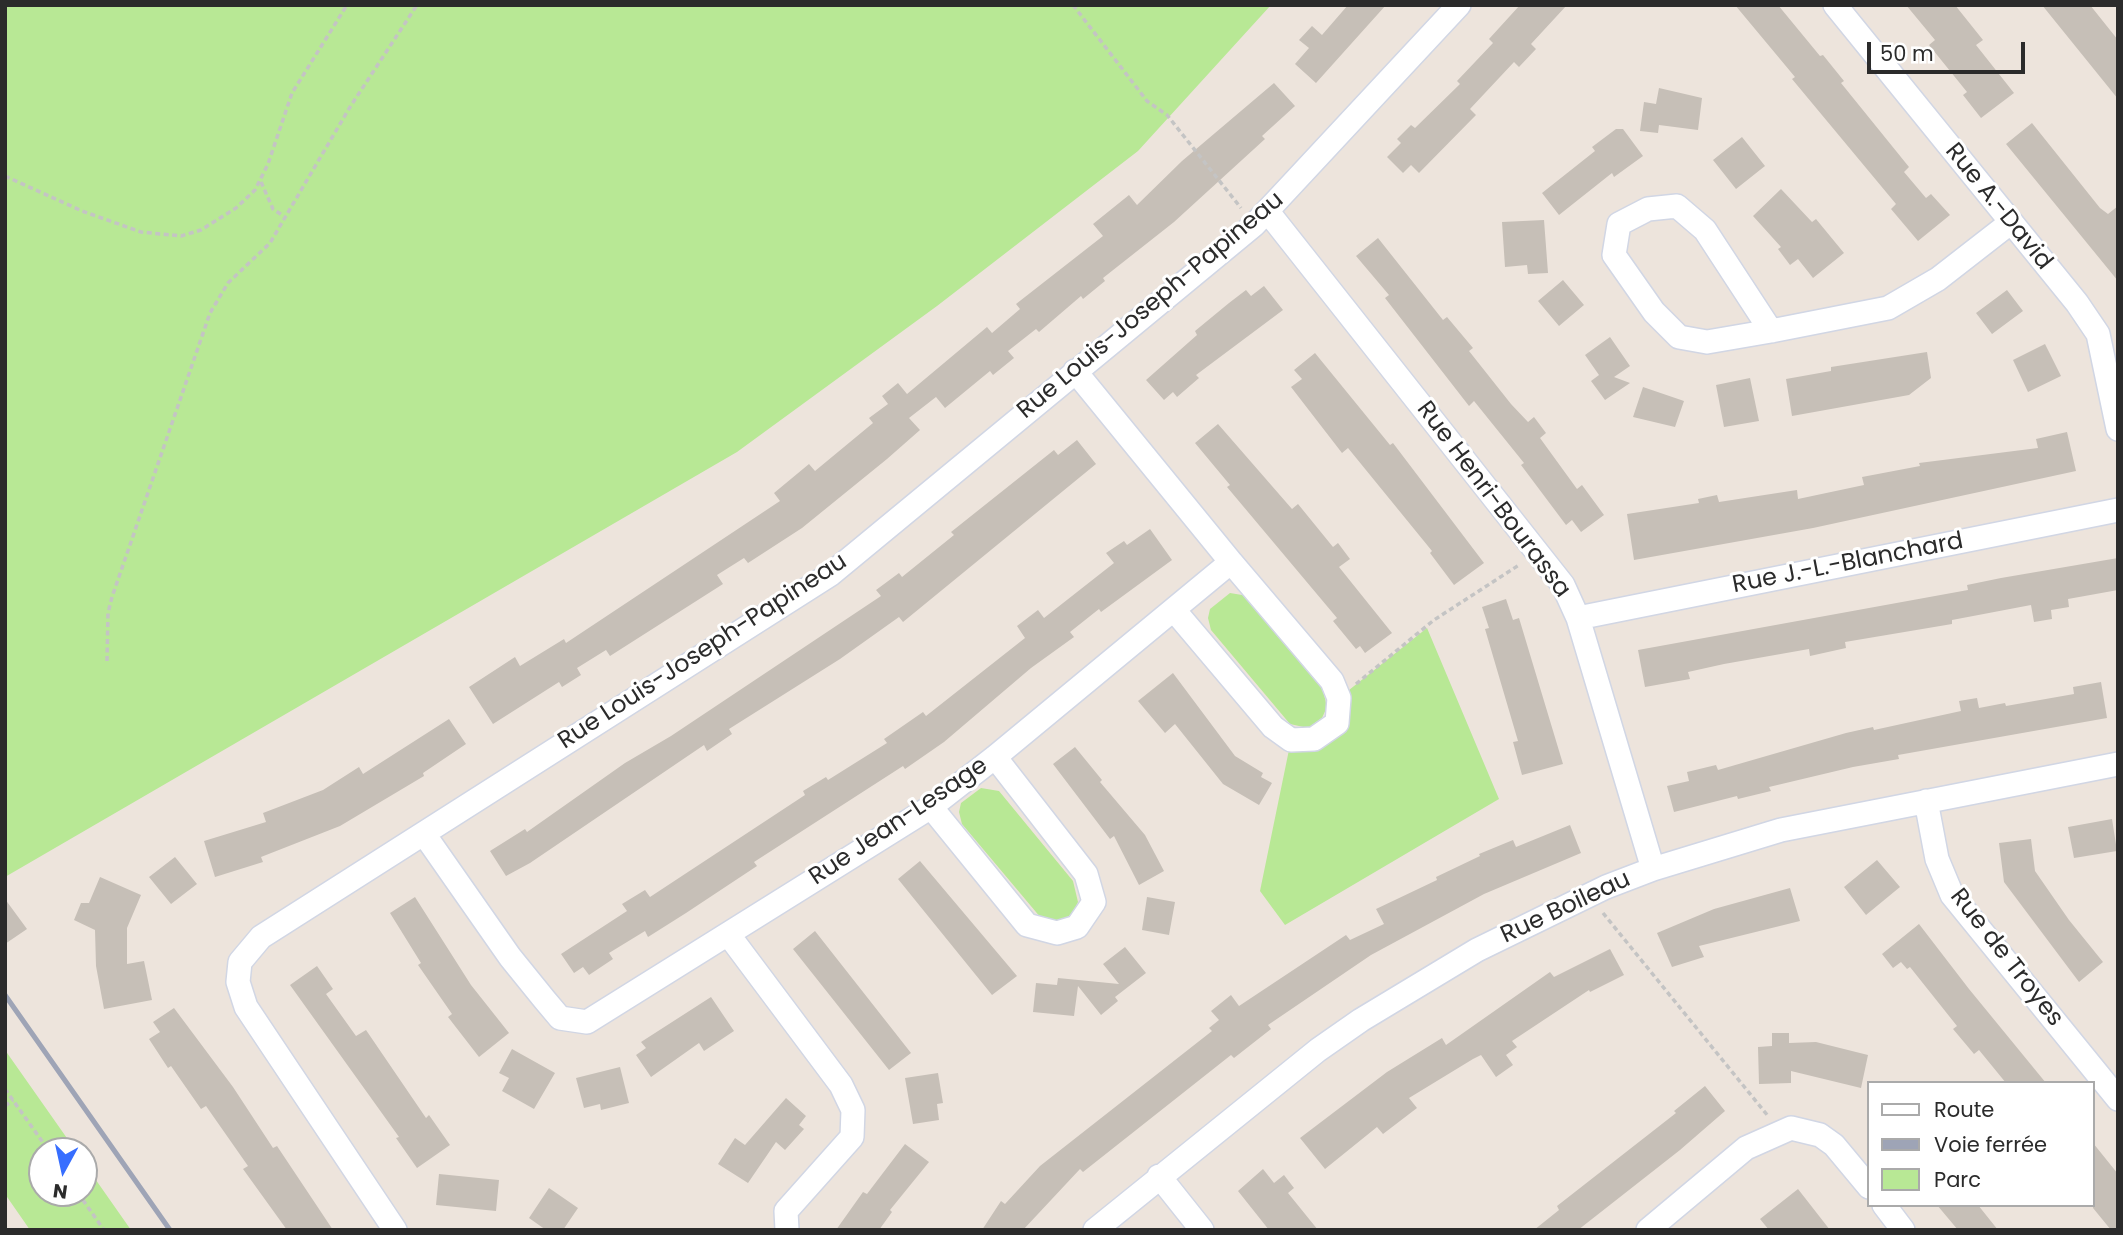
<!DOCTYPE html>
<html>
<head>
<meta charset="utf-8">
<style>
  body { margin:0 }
  #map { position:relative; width:2123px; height:1235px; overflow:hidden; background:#ede4dc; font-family:Poppins,sans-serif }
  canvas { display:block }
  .frame { position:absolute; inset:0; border:7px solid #2b2b2b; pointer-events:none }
  .legend { position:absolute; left:1867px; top:1081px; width:228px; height:126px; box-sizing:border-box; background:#fff; border:2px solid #aaa; margin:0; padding:9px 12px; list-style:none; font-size:21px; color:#2b2b2b }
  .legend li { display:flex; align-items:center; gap:14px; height:35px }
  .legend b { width:35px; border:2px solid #aaa }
  .north { position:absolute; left:28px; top:1137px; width:70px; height:70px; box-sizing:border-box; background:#fff; border:2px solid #aaa; border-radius:50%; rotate:188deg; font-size:19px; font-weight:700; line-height:28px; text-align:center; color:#2b2b2b }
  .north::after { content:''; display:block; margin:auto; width:24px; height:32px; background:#376eff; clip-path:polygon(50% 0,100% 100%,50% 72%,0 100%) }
  .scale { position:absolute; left:1867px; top:42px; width:158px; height:32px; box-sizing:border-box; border:4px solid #2b2b2b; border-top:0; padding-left:9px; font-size:21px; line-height:24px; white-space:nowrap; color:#2b2b2b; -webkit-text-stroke:5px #fff; paint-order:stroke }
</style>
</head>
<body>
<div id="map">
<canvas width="2123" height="1235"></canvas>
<div class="frame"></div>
<ul class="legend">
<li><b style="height:9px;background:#fff"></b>Route</li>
<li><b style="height:9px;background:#9ea4b6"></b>Voie ferrée</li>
<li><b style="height:19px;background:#b8e895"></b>Parc</li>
</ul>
<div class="north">N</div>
<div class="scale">50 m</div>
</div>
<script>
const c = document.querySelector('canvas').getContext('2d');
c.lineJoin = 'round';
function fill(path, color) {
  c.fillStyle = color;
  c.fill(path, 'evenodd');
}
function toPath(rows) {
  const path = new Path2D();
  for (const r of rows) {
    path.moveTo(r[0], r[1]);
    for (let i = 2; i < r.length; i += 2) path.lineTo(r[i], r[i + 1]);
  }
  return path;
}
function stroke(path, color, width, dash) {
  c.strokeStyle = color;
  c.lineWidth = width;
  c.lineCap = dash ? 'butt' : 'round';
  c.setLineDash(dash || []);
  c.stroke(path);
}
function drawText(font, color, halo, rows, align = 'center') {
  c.font = font + ' Poppins,sans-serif';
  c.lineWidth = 6;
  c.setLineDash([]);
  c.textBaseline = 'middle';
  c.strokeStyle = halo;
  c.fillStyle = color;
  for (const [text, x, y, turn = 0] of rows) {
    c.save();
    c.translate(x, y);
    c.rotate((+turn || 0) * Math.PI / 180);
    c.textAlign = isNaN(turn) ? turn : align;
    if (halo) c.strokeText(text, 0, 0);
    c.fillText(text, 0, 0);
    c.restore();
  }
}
fill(toPath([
  [5,5,1271,5,1138,151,937,306,737,452,5,877],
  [1230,593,1248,596,1322,686,1327,707,1322,718,1308,728,1290,724,1211,630,1208,618,1210,609],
  [1427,628,1499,799,1285,925,1260,891,1291,740,1314,739,1339,698],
  [981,788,999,791,1073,881,1078,902,1073,913,1059,923,1041,918,962,824,959,812,961,803],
  [5,1050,76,1151,42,1151,42,1193,84,1193,84,1163,131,1230,30,1230,5,1194]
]), '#b8e895');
fill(toPath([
  [1348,5,1386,5,1316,83,1295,64,1309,48,1299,40,1312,26,1322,35],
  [1520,5,1567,5,1531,44,1536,49,1519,67,1514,62,1470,109,1476,115,1419,173,1411,165,1403,173,1387,157,1401,143,1397,139,1411,125,1415,128,1460,84,1457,81,1493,43,1489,39],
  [1735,5,1778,5,1820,56,1823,55,1844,81,1841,83,1909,167,1904,172,1926,198,1931,194,1950,215,1918,241,1891,209,1896,204,1792,79,1795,77],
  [1906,5,1955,5,1983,40,1976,45,2014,93,1981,118,1963,95,1967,92,1929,45,1935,40],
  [2042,5,2090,5,2118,40,2118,99],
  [1274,83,1295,106,1262,136,1265,139,1174,222,1103,278,1105,281,1083,299,1081,296,1039,332,1036,329,1008,351,1014,358,993,375,990,371,945,408,936,397,909,418,920,430,887,459,802,528,748,563,744,558,717,575,723,584,610,656,606,650,577,668,581,675,562,687,559,682,493,724,469,687,515,657,520,666,564,639,566,643,780,501,774,493,809,464,815,471,873,423,869,418,888,404,882,396,898,383,907,394,987,327,992,333,1020,309,1016,304,1103,236,1093,224,1129,195,1137,205,1182,161],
  [1659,88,1702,98,1698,130,1659,125,1658,133,1640,131,1644,102,1656,104],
  [2032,123,2100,208,2108,214,2118,206,2118,281,2006,144],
  [1616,129,1623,129,1643,156,1614,177,1612,173,1559,215,1542,193,1595,151,1592,147],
  [1742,137,1765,166,1736,189,1713,160],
  [1781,189,1812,222,1816,219,1844,253,1813,278,1798,259,1790,265,1778,249,1781,247,1753,216],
  [1544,220,1548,273,1528,274,1527,265,1505,267,1502,222],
  [1378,238,1443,320,1447,317,1473,348,1469,351,1511,404,1528,422,1534,417,1546,433,1540,438,1577,489,1582,485,1604,515,1581,532,1572,520,1566,525,1521,465,1524,463,1474,401,1469,406,1385,298,1389,295,1356,256],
  [1563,280,1584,305,1559,326,1538,301],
  [1264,286,1283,310,1196,375,1199,378,1177,397,1173,392,1164,400,1146,380,1197,335,1195,331,1229,303,1246,290,1251,296],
  [2007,290,2023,311,1992,334,1976,313],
  [1610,337,1630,366,1614,377,1630,383,1605,400,1591,381,1599,375,1585,355],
  [2045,344,2061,376,2028,392,2013,360],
  [1927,352,1931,378,1909,395,1792,416,1786,379,1831,371,1831,367],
  [1315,353,1390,445,1393,443,1484,563,1454,585,1430,553,1432,551,1348,448,1342,453,1291,387,1302,379,1294,370],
  [1750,378,1759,421,1724,427,1716,385],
  [1643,387,1684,401,1675,427,1633,417],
  [1218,424,1292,509,1298,504,1333,547,1338,543,1350,559,1339,567,1392,633,1365,653,1360,646,1356,649,1333,621,1337,618,1227,487,1230,485,1195,443],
  [2067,432,2076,471,1813,528,1634,560,1627,514,1699,503,1698,499,1717,495,1719,502,1797,490,1798,499,1864,485,1862,477,1920,466,1919,463,2038,448,2036,439],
  [1077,440,1096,464,903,622,899,617,840,659,729,729,732,734,707,751,704,745,530,863,506,876,490,851,525,829,527,832,625,763,671,736,881,596,876,590,899,573,902,577,954,535,951,532,1054,450,1058,455],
  [1150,529,1172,560,1101,612,1099,609,1070,632,1074,637,1031,668,944,742,905,769,903,766,754,862,757,866,686,913,648,937,645,931,609,953,613,959,589,975,583,967,574,973,561,954,627,911,622,904,645,890,650,897,805,795,803,791,826,777,828,780,887,743,884,739,923,712,926,716,1025,638,1017,626,1038,610,1044,618,1114,563,1106,553,1124,541,1127,545],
  [2118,558,2118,590,2068,599,2069,607,2051,610,2052,619,2034,622,2031,605,1952,620,1952,624,1845,642,1846,648,1810,656,1809,649,1724,664,1688,672,1690,679,1645,687,1638,650,1968,590,1967,585,2001,578],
  [1506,599,1513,620,1519,618,1563,764,1522,775,1513,742,1518,741,1485,629,1489,628,1482,607],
  [1173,673,1235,756,1263,773,1261,777,1272,783,1259,805,1223,784,1175,724,1165,733,1138,701],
  [2101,682,2107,718,1898,755,1899,759,1853,767,1769,787,1771,791,1738,799,1737,796,1674,812,1667,786,1689,781,1687,772,1716,765,1718,770,1846,733,1873,727,1874,730,1961,711,1959,701,1977,698,1979,708,2005,703,2006,706,2074,694,2073,687],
  [449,719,466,744,423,773,424,776,340,826,261,857,263,862,215,877,204,841,266,822,263,813,323,790,359,767,363,774],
  [1075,747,1102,780,1100,782,1145,835,1164,871,1139,885,1114,836,1110,839,1053,764],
  [2112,819,2117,851,2074,858,2068,827],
  [1570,825,1581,853,1484,894,1371,955,1268,1025,1271,1029,1234,1058,1231,1055,1083,1172,1080,1169,1023,1230,982,1230,1001,1201,1005,1204,1040,1166,1212,1031,1209,1028,1219,1020,1211,1011,1231,995,1239,1006,1346,935,1350,940,1384,924,1376,909,1437,880,1436,877,1480,856,1479,854,1513,840,1516,847],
  [2031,839,2035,871,2069,920,2103,962,2079,982,2004,882,1999,843],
  [175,857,197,884,171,904,149,877],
  [1877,860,1900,887,1866,915,1844,887],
  [920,861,1017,976,992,995,898,879],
  [100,877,141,895,127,928,127,964,144,961,152,1000,104,1009,96,966,95,930,74,920,81,903,89,903],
  [1790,888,1800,921,1699,946,1704,957,1672,967,1657,933,1714,909],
  [415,897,471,985,509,1033,479,1057,448,1017,452,1014,418,965,421,963,390,913],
  [1147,897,1175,902,1169,935,1142,930],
  [5,899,27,929,5,944],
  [1919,924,1969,989,2046,1083,2006,1083,1979,1050,1974,1054,1953,1029,1957,1026,1910,967,1907,969,1901,962,1893,968,1882,954],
  [815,931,911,1053,889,1070,793,949],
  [1125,947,1146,973,1115,997,1118,1001,1101,1015,1078,986,1074,1016,1033,1012,1036,983,1057,985,1058,978,1119,984,1103,964],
  [1610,949,1624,975,1590,992,1589,990,1512,1041,1517,1047,1506,1055,1513,1065,1496,1077,1481,1055,1473,1059,1409,1098,1417,1108,1383,1134,1377,1127,1325,1169,1300,1138,1387,1072,1442,1038,1446,1045,1550,972,1554,977],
  [317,966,333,989,326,994,356,1036,366,1030,426,1118,429,1115,450,1145,417,1168,396,1138,399,1137,290,985],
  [711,997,734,1031,704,1051,699,1043,651,1077,636,1055,646,1048,641,1042],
  [174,1008,233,1087,273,1148,277,1146,333,1230,287,1230,243,1169,248,1166,206,1106,201,1109,171,1066,168,1068,149,1039,160,1032,153,1022],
  [1772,1033,1789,1033,1789,1043,1816,1042,1868,1055,1861,1088,1791,1071,1791,1083,1759,1084,1758,1047,1772,1046],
  [512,1049,555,1073,534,1109,502,1091,509,1078,499,1073],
  [620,1067,629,1103,601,1110,600,1104,584,1108,576,1078],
  [938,1073,943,1103,937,1104,939,1120,913,1124,905,1078],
  [1705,1086,1725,1111,1680,1150,1578,1230,1534,1230,1559,1210,1557,1206,1676,1113,1674,1111],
  [786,1098,806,1116,799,1125,804,1129,785,1150,776,1142,748,1183,718,1164,735,1138,745,1145],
  [2093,1143,2118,1174,2118,1230,2111,1230,2093,1208],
  [905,1144,929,1162,890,1210,892,1212,879,1230,836,1230,863,1192,867,1194],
  [1263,1169,1274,1183,1284,1175,1294,1188,1288,1193,1318,1230,1269,1230,1238,1191],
  [439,1174,499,1180,496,1211,436,1205],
  [549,1188,578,1208,563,1230,546,1230,529,1218],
  [1798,1189,1830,1230,1769,1230,1760,1219],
  [1937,1205,1978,1205,1998,1230,1958,1230]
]), '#c6bfb7');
const minor = toPath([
  [1835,5,2077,303,2098,334,2118,429],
  [1268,212,1563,585,1578,618,1653,869],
  [1771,331,1705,230,1677,206,1648,209,1619,224,1614,255,1654,312,1679,337,1707,342,1771,331,1888,308,1938,279,2010,223],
  [1174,610,1273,727,1291,740,1314,739,1337,723,1339,698,1332,681,1231,562],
  [1578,618,2118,510],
  [1926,801,1937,859,1952,895,2118,1099],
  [931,807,1027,925,1057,933,1077,927,1094,902,1086,874,995,757],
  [424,834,510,957,544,999,560,1018,587,1022,931,807,995,757,1231,562,1075,371],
  [728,934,841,1085,853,1110,852,1137,786,1211,787,1230],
  [1159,1176,1202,1230],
  [1884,1205,1903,1230],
  [395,1230,246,1007,238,982,240,962,261,937,831,574,1254,225,1459,5],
  [1095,1230,1318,1050,1361,1020,1477,950,1606,887,1653,869,1781,830,2118,764],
  [1648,1230,1746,1148,1791,1128,1820,1135,1834,1145,1869,1187]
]);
stroke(minor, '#d1d6e4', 26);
stroke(toPath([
  [1073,5,1147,101,1167,115,1241,208],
  [5,176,82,211,141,232,181,236,201,230,236,208,255,190,268,164,292,93,347,5],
  [261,182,273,209,285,217],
  [107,661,108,613,112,597,210,313,228,283,270,243,350,107,417,5],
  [1356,684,1434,620,1519,565],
  [1603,913,1768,1116],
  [5,1089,49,1151],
  [5,1106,13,1100],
  [78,1193,104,1230]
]), '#c4c4c4', 3.5, [5, 3.5]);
stroke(minor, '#fff', 23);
stroke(toPath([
  [5,995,170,1230]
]), '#9ea4b6', 5);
drawText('24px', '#2b2b2b', '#fff', [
  ["Rue A.-David",1998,207,51],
  ["Rue Louis-Joseph-Papineau",1151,306,-40],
  ["Rue Henri-Bourassa",1493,500,53],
  ["Rue J.-L.-Blanchard",1848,564,-11],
  ["Rue Louis-Joseph-Papineau",703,652,-33],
  ["Rue Jean-Lesage",899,822,-34],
  ["Rue Boileau",1566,908,-25],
  ["Rue de Troyes",2006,958,52]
]);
</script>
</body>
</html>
